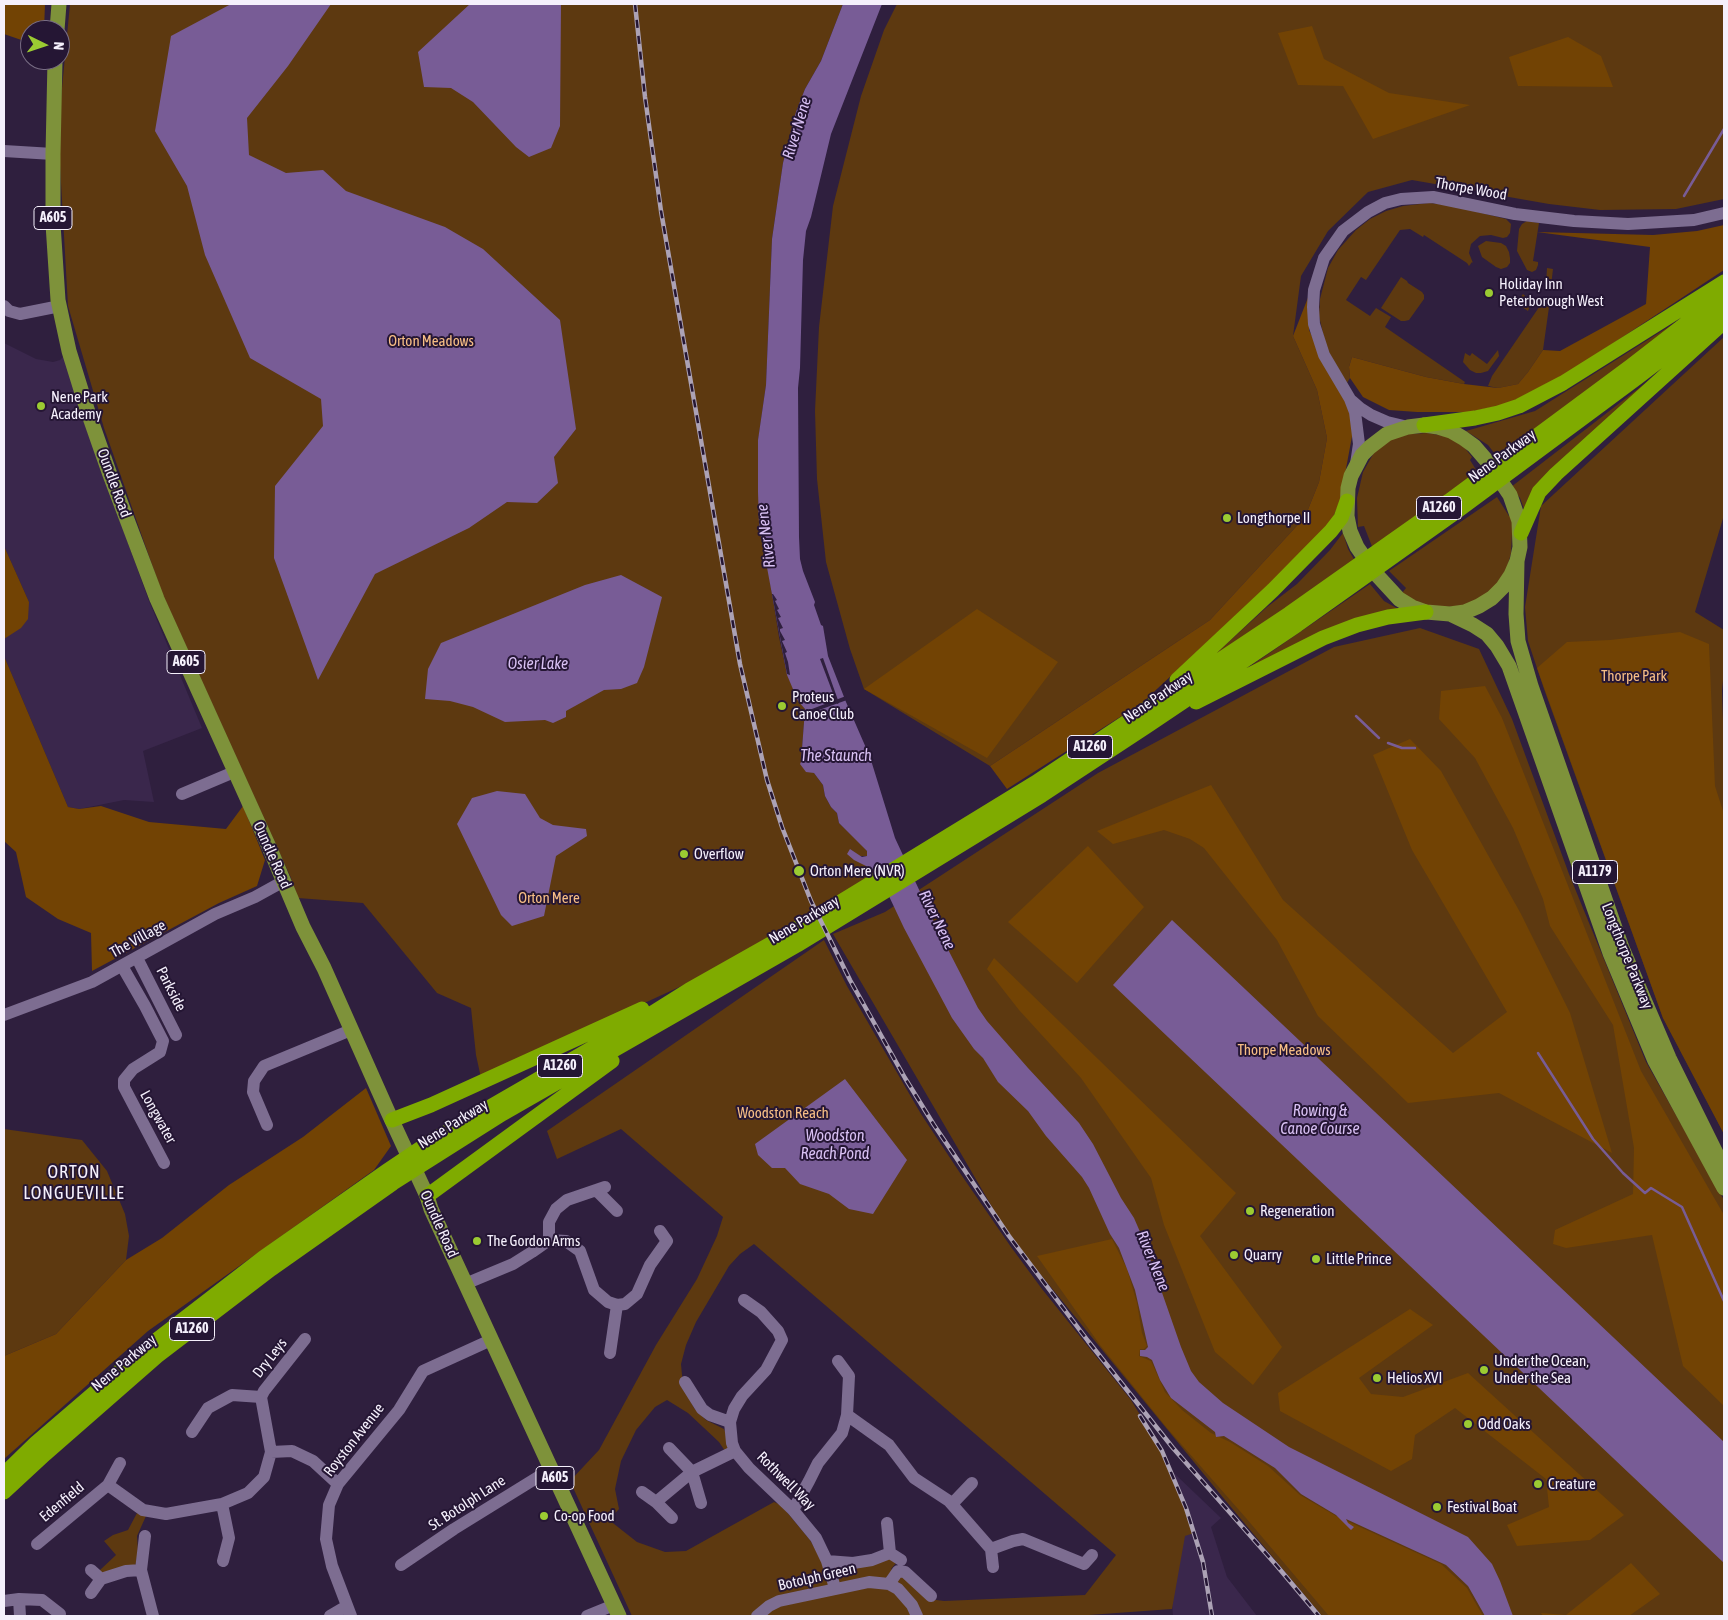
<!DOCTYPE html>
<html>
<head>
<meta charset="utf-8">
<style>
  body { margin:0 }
  #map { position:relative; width:1728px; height:1620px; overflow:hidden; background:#2f1f3e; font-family:"Asap Condensed",sans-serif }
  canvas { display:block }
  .frame { position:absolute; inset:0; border:5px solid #f5f0fc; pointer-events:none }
  .north { position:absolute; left:20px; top:20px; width:50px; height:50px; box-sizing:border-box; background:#251634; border:1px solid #786d84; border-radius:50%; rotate:94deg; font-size:14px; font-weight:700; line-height:20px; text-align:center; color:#f5f0fc }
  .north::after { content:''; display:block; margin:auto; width:18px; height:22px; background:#9bcb32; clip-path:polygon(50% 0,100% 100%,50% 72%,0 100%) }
</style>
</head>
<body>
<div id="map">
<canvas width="1728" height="1620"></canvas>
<div class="frame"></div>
<div class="north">N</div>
</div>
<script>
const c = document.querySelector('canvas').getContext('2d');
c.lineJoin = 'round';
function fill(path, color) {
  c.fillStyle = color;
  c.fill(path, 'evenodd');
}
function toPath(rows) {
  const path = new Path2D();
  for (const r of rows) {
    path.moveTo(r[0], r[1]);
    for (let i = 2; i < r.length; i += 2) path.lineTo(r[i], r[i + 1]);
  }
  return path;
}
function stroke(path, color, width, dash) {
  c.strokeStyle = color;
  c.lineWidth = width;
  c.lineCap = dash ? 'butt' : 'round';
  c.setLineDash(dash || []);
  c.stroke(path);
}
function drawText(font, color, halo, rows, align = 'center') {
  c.font = font + ' "Asap Condensed",sans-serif';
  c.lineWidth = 4;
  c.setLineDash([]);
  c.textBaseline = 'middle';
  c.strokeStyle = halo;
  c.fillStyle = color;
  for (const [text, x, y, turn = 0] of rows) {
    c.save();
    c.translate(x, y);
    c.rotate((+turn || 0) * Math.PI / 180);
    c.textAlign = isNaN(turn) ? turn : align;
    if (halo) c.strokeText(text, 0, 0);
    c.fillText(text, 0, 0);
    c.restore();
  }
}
fill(toPath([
  [4,343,36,359,53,362,60,360,65,355,83,419,149,601,202,728,143,751,154,802,124,800,79,809,68,807,4,656,4,639,29,602,4,546],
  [1154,1454,1221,1518,1211,1527,1227,1577,1257,1616,1173,1616,1172,1603]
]), '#3a274c');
fill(toPath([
  [70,4,843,4,821,61,805,89,796,112,783,163,772,239,766,385,758,441,770,581,779,637,787,674,798,700,805,709,801,763,809,771,814,773,823,785,825,796,831,807,837,813,839,823,862,845,867,851,867,856,859,856,850,849,875,872,760,947,688,983,481,1078,476,1055,471,1008,437,993,363,903,298,898,291,878,162,593,104,428,68,306,58,130],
  [897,4,1724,4,1724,199,1676,209,1600,210,1549,204,1412,180,1368,192,1328,231,1301,276,1293,336,1317,390,1327,438,1319,482,1305,517,1210,620,990,766,864,689,850,649,826,562,817,479,815,411,819,327,833,206,861,96,884,30],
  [1429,203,1449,205,1506,219,1511,224,1510,233,1507,237,1503,238,1491,235,1480,236,1471,244,1469,253,1473,263,1472,262,1469,266,1467,263,1424,235,1423,237,1410,229,1400,230,1366,280,1361,277,1346,300,1370,316,1376,308,1391,317,1385,327,1465,382,1464,384,1426,377,1352,357,1349,367,1350,378,1347,383,1327,350,1319,316,1320,299,1328,268,1338,250,1356,230,1370,219,1386,211,1403,206],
  [1527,221,1539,223,1533,261,1538,262,1538,265,1536,270,1532,272,1527,270,1517,251,1519,229,1522,224],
  [1486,241,1501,243,1506,246,1509,252,1510,258,1510,263,1507,267,1501,269,1496,267,1482,257,1478,246],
  [1547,268,1553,269,1551,286,1557,287,1557,290,1549,288,1546,285],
  [1401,277,1407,281,1408,283,1422,292,1424,295,1424,299,1409,320,1405,321,1401,321,1381,308],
  [1523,294,1530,300,1531,304,1528,311,1516,303],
  [1546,297,1556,298,1556,301,1550,300,1543,350,1528,372,1518,384,1498,388,1488,386,1492,376],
  [1700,307,1498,458,1488,445,1466,431,1535,411],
  [1724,337,1724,515,1695,612,1724,630,1724,671,1722,691,1724,749,1724,1134,1663,1018,1544,689,1528,641,1525,607,1541,506],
  [1498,350,1499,356,1493,364,1488,371,1481,373,1476,373,1470,370,1463,362,1465,353,1470,356,1472,353,1487,364],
  [1674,361,1526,514,1520,498,1511,487],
  [1427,433,1450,437,1464,447,1472,457,1470,460,1478,473,1373,549,1364,526,1358,527,1357,498,1363,472,1376,449,1391,439,1409,434],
  [1497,497,1509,516,1513,515,1511,553,1505,576,1476,605,1431,608,1408,598,1402,593,1406,588,1389,571],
  [1343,533,1348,549,1355,561,1188,679,1267,607,1297,584,1330,550],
  [1370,584,1384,601,1402,611,1239,674],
  [1420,628,1479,649,1512,719,1569,874,1646,1062,1724,1200,1724,1616,1322,1616,1225,1500,1009,1236,833,934,885,912,1098,773,1334,647],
  [824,940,847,986,885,1052,921,1114,960,1173,1011,1247,1042,1289,1131,1400,1162,1451,1177,1485,1194,1533,1185,1536,1172,1609,1075,1616,632,1616,570,1481,599,1450,656,1345,697,1279,717,1236,723,1217,621,1129,557,1159,547,1131],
  [754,1244,1116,1555,1085,1595,944,1601,929,1599,913,1581,891,1569,896,1563,892,1557,821,1559,810,1540,781,1505,774,1502,686,1551,665,1552,637,1542,609,1520,619,1509,615,1489,621,1461,636,1430,655,1407,667,1400,688,1413,719,1442,725,1451,730,1445,724,1429,706,1420,694,1408,683,1386,681,1364,686,1345,696,1322,729,1266,740,1254],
  [4,1129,82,1140,107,1171,125,1214,129,1236,126,1260,56,1334,4,1356],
  [137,1513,146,1516,137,1536,138,1552,135,1567,104,1575,99,1571,116,1555,104,1541,113,1535,128,1530]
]), '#5d3910');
fill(toPath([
  [4,4,45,4,44,30,30,30,30,43,4,34],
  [1312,26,1324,59,1389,93,1470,105,1373,139,1343,86,1298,85,1278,33],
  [1568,37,1601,56,1613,87,1518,86,1509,57],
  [1724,225,1724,270,1568,373,1507,404,1469,412,1417,412,1389,410,1363,397,1350,378,1349,367,1352,357,1426,377,1464,384,1498,388,1518,384,1528,372,1543,350,1560,351,1646,304,1650,247,1537,232,1653,235,1697,231],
  [1309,295,1309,330,1325,363,1352,412,1353,431,1340,501,1328,529,1142,703,1007,789,990,766,1210,620,1305,517,1319,482,1327,438,1317,390,1293,336],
  [4,546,29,602,28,619,21,628,4,639],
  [977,609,1058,662,987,758,864,689],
  [1680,632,1709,644,1715,786,1724,814,1724,1134,1663,1018,1537,668,1567,642,1610,640],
  [4,656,68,807,79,809,101,806,149,822,226,829,243,806,265,860,257,886,219,903,92,971,91,933,58,919,26,897,16,852,4,841],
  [1485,686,1502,718,1641,1071,1724,1215,1724,1406,1683,1366,1652,1235,1566,1248,1553,1244,1555,1230,1633,1194,1634,1148,1613,1025,1550,926,1543,899,1513,828,1475,758,1439,719,1441,691],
  [1410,739,1441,771,1521,914,1570,1013,1612,1153,1499,1093,1408,1103,1318,1016,1277,940,1204,848,1190,839,1164,830,1113,844,1097,831,1211,785,1283,900,1453,1053,1507,1012,1412,850,1373,755],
  [1088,846,1144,907,1077,983,1008,922],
  [994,958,1236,1193,1200,1236,1282,1347,1253,1385,1215,1352,1164,1225,1151,1178,1081,1078,1019,1010,987,969],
  [366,1088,391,1146,374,1170,148,1331,4,1459,4,1356,56,1334,126,1260,162,1238,229,1185,303,1137],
  [1112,1239,1127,1269,1137,1303,1142,1333,1147,1346,1144,1349,1140,1349,1139,1356,1151,1361,1165,1392,1182,1410,1211,1433,1230,1442,1268,1466,1300,1495,1336,1516,1441,1564,1467,1588,1483,1616,1329,1616,1246,1518,1167,1428,1100,1345,1037,1256],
  [1410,1309,1433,1325,1359,1378,1371,1394,1403,1397,1468,1373,1624,1515,1590,1540,1517,1546,1507,1525,1549,1507,1546,1479,1455,1408,1415,1435,1412,1459,1391,1471,1280,1411,1278,1393],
  [1631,1563,1660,1594,1629,1616,1543,1616,1541,1613,1566,1615]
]), '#724304');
fill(toPath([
  [231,4,331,4,288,66,247,118,249,155,286,173,323,170,346,191,445,227,483,249,560,320,576,429,554,457,558,483,537,503,507,502,469,528,375,574,318,680,274,558,275,486,323,426,321,399,250,358,205,255,187,186,155,131,171,36],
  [470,4,561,4,560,126,551,148,529,157,516,147,473,102,451,88,424,87,418,52],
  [843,4,882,4,831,134,811,217,806,231,803,260,800,368,798,388,799,537,800,559,803,571,815,602,814,605,821,625,823,626,828,656,846,702,870,757,895,838,935,924,978,1008,987,1021,1028,1068,1079,1123,1093,1144,1121,1198,1134,1218,1144,1241,1181,1347,1191,1371,1199,1382,1223,1403,1289,1447,1468,1537,1492,1564,1500,1581,1513,1616,1485,1616,1468,1586,1446,1565,1346,1519,1348,1523,1354,1527,1351,1530,1336,1515,1301,1494,1275,1468,1267,1463,1224,1436,1216,1437,1215,1432,1171,1398,1160,1380,1152,1360,1147,1357,1140,1356,1140,1350,1145,1350,1148,1347,1135,1290,1119,1248,1110,1234,1089,1188,1082,1177,1046,1136,1028,1111,998,1082,983,1058,974,1049,952,1018,904,928,879,875,872,869,854,860,847,854,850,849,862,857,867,856,867,851,839,823,837,813,831,807,825,796,823,785,814,773,806,772,800,764,801,762,805,709,798,701,787,675,763,546,759,524,758,492,758,440,766,385,772,239,783,163,796,112,805,89,821,61],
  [823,658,839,703,837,704,820,659],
  [621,575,662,597,644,667,637,683,621,689,604,690,566,711,566,717,553,723,545,720,505,722,473,707,450,701,425,699,428,669,441,643,585,585],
  [497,791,525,794,540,818,553,825,586,829,587,836,556,856,544,916,512,926,501,915,457,824,472,798],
  [1172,920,1724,1442,1724,1563,1113,985],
  [845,1079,907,1160,873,1214,849,1209,829,1194,800,1184,785,1168,772,1168,758,1155,755,1144]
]), '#785c96');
fill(toPath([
  [772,594,773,594,777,600,775,601,779,609,777,610,781,617,778,618,783,628,780,629,780,631,785,640,782,641,787,652,785,653,788,662,790,675,787,674],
  [846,696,847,700,805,715,804,712]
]), '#2f1f3e');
stroke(toPath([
  [1684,196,1724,129],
  [1356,716,1379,738],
  [1388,743,1402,748,1415,748],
  [1538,1053,1593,1139,1623,1173,1645,1193,1651,1188,1682,1207,1724,1301]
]), '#785c96', 2.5);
stroke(toPath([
  [4,151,53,154],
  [4,306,9,311,20,314,60,306],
  [1352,401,1360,408,1371,415,1387,422,1408,427],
  [1356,464,1359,444,1355,412,1350,399,1324,355,1314,324,1313,307,1314,290,1324,258,1343,231,1368,212,1385,203,1401,199,1433,197,1515,214,1574,221,1628,224,1694,220,1724,213],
  [182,794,234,772],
  [137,958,176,1035],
  [122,966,145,1006,163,1041,160,1052,133,1069,124,1080,124,1087,164,1163],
  [4,1015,92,982,215,914,255,897,284,881],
  [267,1125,253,1092,254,1081,264,1066,351,1030],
  [596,1190,617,1211],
  [549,1240,566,1241,580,1251,594,1290,608,1302,617,1305,625,1304,637,1294,650,1265,667,1241,660,1231],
  [465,1284,513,1264,532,1252,549,1240,549,1222,556,1209,567,1200,605,1187],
  [744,1300,761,1312,778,1331,782,1340,766,1370,742,1396,734,1409,730,1422,732,1443,735,1451,749,1468,793,1510,816,1538,827,1561,835,1588],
  [610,1353,617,1305],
  [838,1361,849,1376,847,1415],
  [685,1382,702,1409,710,1415,730,1422],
  [192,1432,208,1408,232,1395,261,1397],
  [669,1448,692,1472,701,1503],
  [271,1452,292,1451,313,1461,338,1484],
  [108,1485,143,1510,166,1514,222,1504,248,1493,264,1477,271,1452,261,1397,264,1391,305,1339],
  [642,1492,656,1502,672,1518],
  [656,1502,692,1472,735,1451],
  [222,1504,229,1538,223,1561],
  [952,1504,972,1483],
  [793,1510,809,1481,818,1463,842,1433,847,1415,889,1445,914,1478,949,1501,991,1549,1013,1541,1023,1539,1084,1564,1092,1555],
  [887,1523,890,1553],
  [37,1544,108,1485,120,1463],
  [991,1549,993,1567],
  [827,1561,853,1563,872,1560,890,1553,901,1560],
  [401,1565,454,1529,551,1469],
  [91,1570,101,1579],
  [141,1570,145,1536],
  [889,1584,898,1571,905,1572,931,1596],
  [91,1593,101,1579,126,1571,141,1570,153,1616],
  [4,1601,19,1599],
  [20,1616,19,1599,42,1600,60,1614],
  [330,1616,347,1606],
  [351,1616,332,1566,326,1539,329,1505,338,1484,399,1410,423,1371,491,1340],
  [587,1616,614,1605],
  [757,1616,769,1606,779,1601,869,1582,889,1584,898,1589,912,1605,917,1616]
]), '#7d6d91', 12);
stroke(toPath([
  [57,30,59,4],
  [55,60,53,154,53,224,58,300,69,351,87,409,109,472,157,599,270,849,303,927,324,968,388,1112,427,1196,431,1209,619,1616],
  [1424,425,1438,427,1451,431,1463,438,1474,446,1487,461,1510,495,1519,521,1520,547,1517,561,1511,575,1503,587,1492,598,1479,606,1465,612,1450,614,1426,612,1412,607,1399,599,1376,574,1357,547,1350,531,1347,516,1348,488,1351,476,1362,455,1370,447,1387,434,1408,427,1424,425],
  [1517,561,1516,614,1518,641,1531,686,1622,948,1669,1058,1724,1169],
  [1450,614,1473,625,1487,634,1497,646,1509,666,1610,953,1655,1061,1724,1188]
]), '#7e923a', 15);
stroke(toPath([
  [1424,425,1475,418,1498,413,1519,406,1563,383,1724,282],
  [1521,533,1539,492,1556,474,1724,322],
  [1177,680,1273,590,1331,531,1341,518,1347,501],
  [1196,702,1323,638,1357,625,1388,617,1426,612],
  [392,1120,431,1105,642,1009],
  [427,1196,612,1061],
  [4,1474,36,1443,149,1346,263,1258,387,1171,430,1142,497,1103,646,1017,689,990,790,933,1035,783,1289,614,1449,501,1631,366,1724,294],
  [4,1492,45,1454,157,1356,271,1269,393,1183,502,1114,797,945,1042,795,1147,726,1297,625,1456,512,1638,377,1724,311]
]), '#7fab00', 15);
const rail = toPath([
  [635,4,645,97,661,211,740,664,767,780,782,827,811,901,850,980,905,1078,934,1125,1009,1236,1088,1341,1173,1448,1277,1566,1319,1616],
  [1140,1416,1162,1451,1186,1508,1203,1562,1212,1616]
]);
stroke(rail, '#aca2b5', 4.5);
stroke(rail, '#251634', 2.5, [8]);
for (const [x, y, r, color] of [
  [1489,293,5,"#9bcb32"],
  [41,406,5,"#9bcb32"],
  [1227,518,5,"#9bcb32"],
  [782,706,5,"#9bcb32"],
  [684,854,5,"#9bcb32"],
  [799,871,6,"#9bcb32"],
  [1250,1211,5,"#9bcb32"],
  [477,1241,5,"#9bcb32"],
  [1234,1255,5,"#9bcb32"],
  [1316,1259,5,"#9bcb32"],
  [1484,1370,5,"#9bcb32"],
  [1377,1378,5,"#9bcb32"],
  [1468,1424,5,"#9bcb32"],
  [1538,1484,5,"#9bcb32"],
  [1437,1507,5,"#9bcb32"],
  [544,1516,5,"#9bcb32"]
]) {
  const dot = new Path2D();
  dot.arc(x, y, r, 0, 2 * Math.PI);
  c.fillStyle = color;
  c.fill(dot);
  stroke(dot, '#251634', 2);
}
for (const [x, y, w] of [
  [53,218,38],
  [1439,508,45],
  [186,662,38],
  [1090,747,45],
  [1595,872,45],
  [560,1066,45],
  [192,1329,45],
  [555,1478,38]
]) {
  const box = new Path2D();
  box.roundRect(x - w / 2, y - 11.5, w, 23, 4);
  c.fillStyle = '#251634';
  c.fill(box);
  stroke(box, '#f5f0fc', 1);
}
drawText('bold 14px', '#f5f0fc', null, [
  ["A605",53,218],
  ["A1260",1439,508],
  ["A605",186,662],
  ["A1260",1090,747],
  ["A1179",1595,872],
  ["A1260",560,1066],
  ["A1260",192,1329],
  ["A605",555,1478]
]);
drawText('15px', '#f5f0fc', '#251634', [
  ["Thorpe Wood",1471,189,10],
  ["Nene Parkway",1502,456,-36],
  ["Oundle Road",114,483,70],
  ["Nene Parkway",1158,697,-34],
  ["Oundle Road",272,855,66],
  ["Nene Parkway",804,920,-31],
  ["The Village",138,939,-29],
  ["Longthorpe Parkway",1627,956,68],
  ["Parkside",171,989,63],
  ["Longwater",158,1117,61],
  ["Nene Parkway",453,1124,-32],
  ["Oundle Road",439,1224,66],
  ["Dry Leys",270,1358,-52],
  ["Nene Parkway",124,1363,-40],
  ["Royston Avenue",354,1440,-52],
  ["Rothwell Way",786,1481,45],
  ["Edenfield",62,1502,-40],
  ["St. Botolph Lane",467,1503,-33],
  ["Botolph Green",817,1577,-13]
]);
drawText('15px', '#f5f0fc', '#251634', [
  ["Holiday Inn",1499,284],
  ["Peterborough West",1499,301],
  ["Nene Park",51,397],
  ["Academy",51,414],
  ["Longthorpe II",1237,518],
  ["Proteus",792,697],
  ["Canoe Club",792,714],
  ["Overflow",694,854],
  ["Orton Mere (NVR)",810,871],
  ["Regeneration",1260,1211],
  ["The Gordon Arms",487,1241],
  ["Quarry",1244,1255],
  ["Little Prince",1326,1259],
  ["Under the Ocean,",1494,1361],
  ["Under the Sea",1494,1378],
  ["Helios XVI",1387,1378],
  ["Odd Oaks",1478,1424],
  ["Creature",1548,1484],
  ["Festival Boat",1447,1507],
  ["Co-op Food",554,1516]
], 'left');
drawText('15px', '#f7be85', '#251634', [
  ["Orton Meadows",431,341],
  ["Thorpe Park",1634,676],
  ["Orton Mere",549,898],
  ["Thorpe Meadows",1284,1050],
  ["Woodston Reach",783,1113]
]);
drawText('italic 16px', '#d9c1f4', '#251634', [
  ["River Nene",797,128,-73],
  ["River Nene",766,536,-97],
  ["Osier Lake",538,664],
  ["The Staunch",836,756],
  ["River Nene",937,920,64],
  ["Rowing &",1320,1111],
  ["Canoe Course",1320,1129],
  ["Woodston",835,1136],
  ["Reach Pond",835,1154],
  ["River Nene",1153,1261,68]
]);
c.letterSpacing = '1px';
drawText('18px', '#f5f0fc', '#251634', [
  ["ORTON",74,1172],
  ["LONGUEVILLE",74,1193]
]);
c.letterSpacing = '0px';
</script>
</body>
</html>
